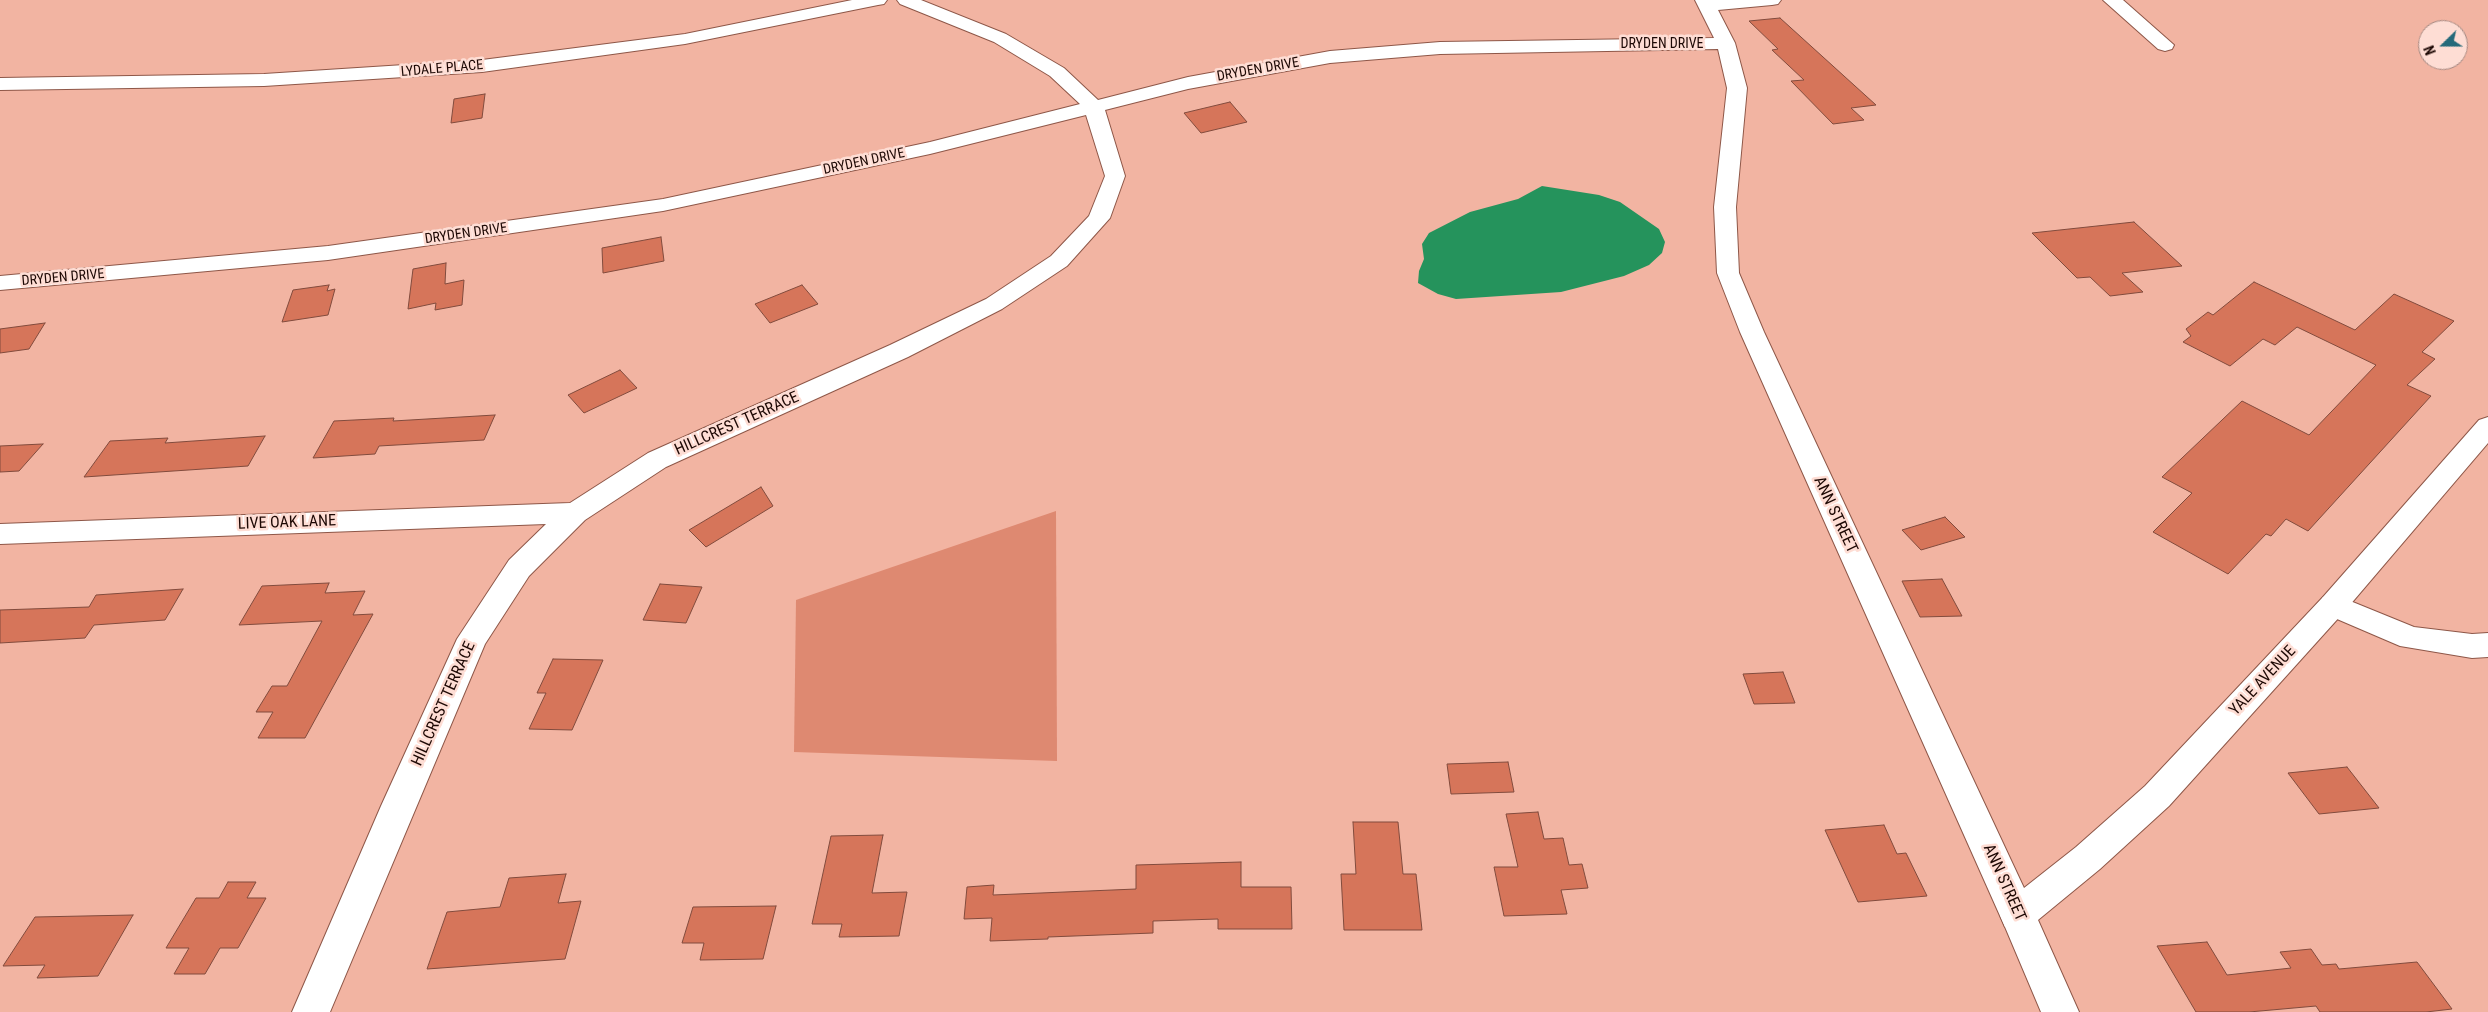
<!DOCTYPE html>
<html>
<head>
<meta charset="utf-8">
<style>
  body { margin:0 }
  #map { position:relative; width:2488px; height:1012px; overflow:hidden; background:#f2b4a2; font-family:"Roboto Condensed",sans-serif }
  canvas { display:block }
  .north { position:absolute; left:2418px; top:20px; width:50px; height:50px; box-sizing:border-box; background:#feddd4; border:1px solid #a48881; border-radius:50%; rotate:248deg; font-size:14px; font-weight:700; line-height:20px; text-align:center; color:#1d0804 }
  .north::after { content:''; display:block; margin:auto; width:18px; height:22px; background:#256a7a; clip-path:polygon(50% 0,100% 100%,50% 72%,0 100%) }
</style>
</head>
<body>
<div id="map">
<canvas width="2488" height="1012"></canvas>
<div class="north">N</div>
</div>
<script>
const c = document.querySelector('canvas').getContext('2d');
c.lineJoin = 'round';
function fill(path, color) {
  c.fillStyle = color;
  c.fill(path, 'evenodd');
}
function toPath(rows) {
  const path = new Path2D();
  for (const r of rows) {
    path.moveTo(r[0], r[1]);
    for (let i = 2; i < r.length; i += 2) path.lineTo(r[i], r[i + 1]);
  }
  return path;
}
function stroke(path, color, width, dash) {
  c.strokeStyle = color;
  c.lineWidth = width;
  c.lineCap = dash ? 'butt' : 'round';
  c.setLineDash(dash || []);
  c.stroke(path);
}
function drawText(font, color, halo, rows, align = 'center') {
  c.font = font + ' "Roboto Condensed",sans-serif';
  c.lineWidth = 5;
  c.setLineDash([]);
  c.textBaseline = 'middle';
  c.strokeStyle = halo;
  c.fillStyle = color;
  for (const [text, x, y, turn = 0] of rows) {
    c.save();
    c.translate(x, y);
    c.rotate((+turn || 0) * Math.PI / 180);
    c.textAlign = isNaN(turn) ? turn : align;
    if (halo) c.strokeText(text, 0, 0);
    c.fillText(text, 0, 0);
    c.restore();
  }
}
fill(toPath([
  [1056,511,1057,761,794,752,796,600]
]), '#de8971');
fill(toPath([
  [1542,186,1599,195,1620,202,1659,229,1665,242,1662,253,1649,265,1624,276,1561,292,1456,299,1438,294,1418,283,1419,271,1424,259,1422,244,1429,233,1470,212,1518,199]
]), '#25935c');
const building = toPath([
  [1780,18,1876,105,1851,108,1864,120,1833,124,1791,81,1804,80,1772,50,1778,49,1749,21,1780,18],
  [485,94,482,118,451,123,454,99,485,94],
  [1230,102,1247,122,1201,133,1184,113,1230,102],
  [2134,222,2182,266,2122,273,2143,292,2110,296,2090,277,2077,278,2032,233,2134,222],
  [661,237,664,261,603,273,602,248,661,237],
  [446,263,445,284,464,280,462,305,435,310,436,303,408,309,413,269,446,263],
  [2254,282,2355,330,2394,294,2454,321,2422,352,2435,359,2407,385,2431,396,2308,531,2286,519,2271,536,2266,534,2228,574,2153,532,2192,493,2162,477,2242,401,2309,435,2376,365,2297,327,2275,345,2263,339,2230,366,2183,342,2191,336,2186,329,2208,312,2213,315,2254,282],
  [329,285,327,291,335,289,328,315,282,322,293,290,329,285],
  [802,285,818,304,770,323,755,304,802,285],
  [45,323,29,349,0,353,0,329,45,323],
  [620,370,637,388,584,413,568,395,620,370],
  [495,415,484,440,379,446,375,454,313,458,334,421,394,418,393,421,495,415],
  [265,436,248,466,84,477,110,441,168,438,165,443,265,436],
  [43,444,19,471,0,472,0,446,43,444],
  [761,487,773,506,706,547,689,530,761,487],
  [1945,517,1965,537,1921,550,1902,530,1945,517],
  [1942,579,1962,616,1920,617,1902,581,1942,579],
  [329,583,325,593,365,591,353,615,373,614,305,738,258,738,273,712,256,712,272,686,287,686,322,621,239,625,262,586,329,583],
  [660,584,702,587,686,623,643,620,660,584],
  [183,589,165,620,94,625,85,638,0,643,0,610,89,607,96,595,183,589],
  [553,659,603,660,572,730,529,729,546,693,537,693,553,659],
  [1783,672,1795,703,1754,704,1743,674,1783,672],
  [1508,762,1514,792,1451,794,1447,764,1508,762],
  [2347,767,2379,808,2319,814,2288,773,2347,767],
  [1538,812,1544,839,1563,838,1569,865,1582,864,1588,888,1561,890,1567,914,1504,916,1494,867,1518,867,1506,814,1538,812],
  [1353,822,1398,822,1403,874,1416,874,1422,930,1344,930,1341,874,1356,874,1353,822],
  [1884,825,1897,854,1906,853,1927,896,1858,902,1825,830,1884,825],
  [883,835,872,893,907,892,899,936,839,937,842,924,812,924,831,836,883,835],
  [1241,862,1241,887,1291,887,1292,929,1218,929,1218,919,1153,921,1153,933,1048,937,1048,939,990,941,992,918,964,919,967,887,994,885,993,895,1136,889,1136,865,1241,862],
  [566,874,558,903,581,901,565,959,427,969,447,912,500,907,509,878,566,874],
  [228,882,256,882,247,898,266,898,238,948,220,948,205,974,174,974,189,948,166,948,196,898,219,898,228,882],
  [776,906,763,959,700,960,704,943,682,943,693,907,776,906],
  [133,915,98,976,37,978,45,965,3,966,35,917,133,915],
  [2207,942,2227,975,2291,968,2280,952,2311,949,2322,965,2336,964,2339,969,2417,962,2452,1009,2426,1012,2320,1012,2316,1006,2249,1012,2196,1012,2157,946,2207,942]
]);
fill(building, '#d6755a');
stroke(building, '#814b3d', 1);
const minor = toPath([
  [852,0,887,0,884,4,878,5,685,44,482,72,264,86,0,90,0,78,264,74,482,60,685,34,852,0],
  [897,0,921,0,1006,34,1064,68,1098,100,1188,77,1330,51,1440,42,1714,38,1695,0,1781,0,1778,4,1772,5,1718,10,1735,43,1747,88,1736,207,1739,273,1764,332,2031,903,2036,915,2031,927,2018,932,2005,927,1740,332,1717,273,1714,207,1727,88,1718,49,1440,54,1330,63,1188,89,1105,110,1125,176,1110,218,1067,266,1002,309,908,357,666,467,585,520,529,576,485,644,330,1012,292,1012,381,806,457,639,509,560,546,524,0,544,0,524,570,503,648,453,890,345,986,299,1051,256,1089,216,1105,176,1086,115,930,154,663,211,328,260,0,290,0,276,328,246,663,199,930,142,1080,104,1050,76,994,42,900,4,897,0],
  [2103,0,2123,0,2174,45,2172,49,2165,51,2158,49,2103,0],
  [2333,594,2414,627,2472,634,2488,633,2488,657,2472,658,2400,646,2323,613,2318,605,2323,597,2333,594]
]);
const major = toPath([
  [2488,417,2488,443,2343,613,2169,806,2100,869,2038,920,2079,1012,2041,1012,2000,915,2005,903,2076,847,2145,786,2323,597,2479,420,2488,417]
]);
stroke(minor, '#8e5748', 2);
stroke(major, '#8e5748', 2);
fill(minor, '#fff');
fill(major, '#fff');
drawText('14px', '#1d0804', '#feddd4', [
  ["DRYDEN DRIVE",1662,44],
  ["LYDALE PLACE",442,69,-5],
  ["DRYDEN DRIVE",1258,70,-10],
  ["DRYDEN DRIVE",864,162,-12],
  ["DRYDEN DRIVE",466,234,-8],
  ["DRYDEN DRIVE",63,278,-5]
]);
drawText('16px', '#1d0804', '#feddd4', [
  ["HILLCREST TERRACE",737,424,-24],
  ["ANN STREET",1835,515,65],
  ["LIVE OAK LANE",287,523,-2],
  ["YALE AVENUE",2263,681,-47],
  ["HILLCREST TERRACE",444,704,-66],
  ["ANN STREET",2004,883,66]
]);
</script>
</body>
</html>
